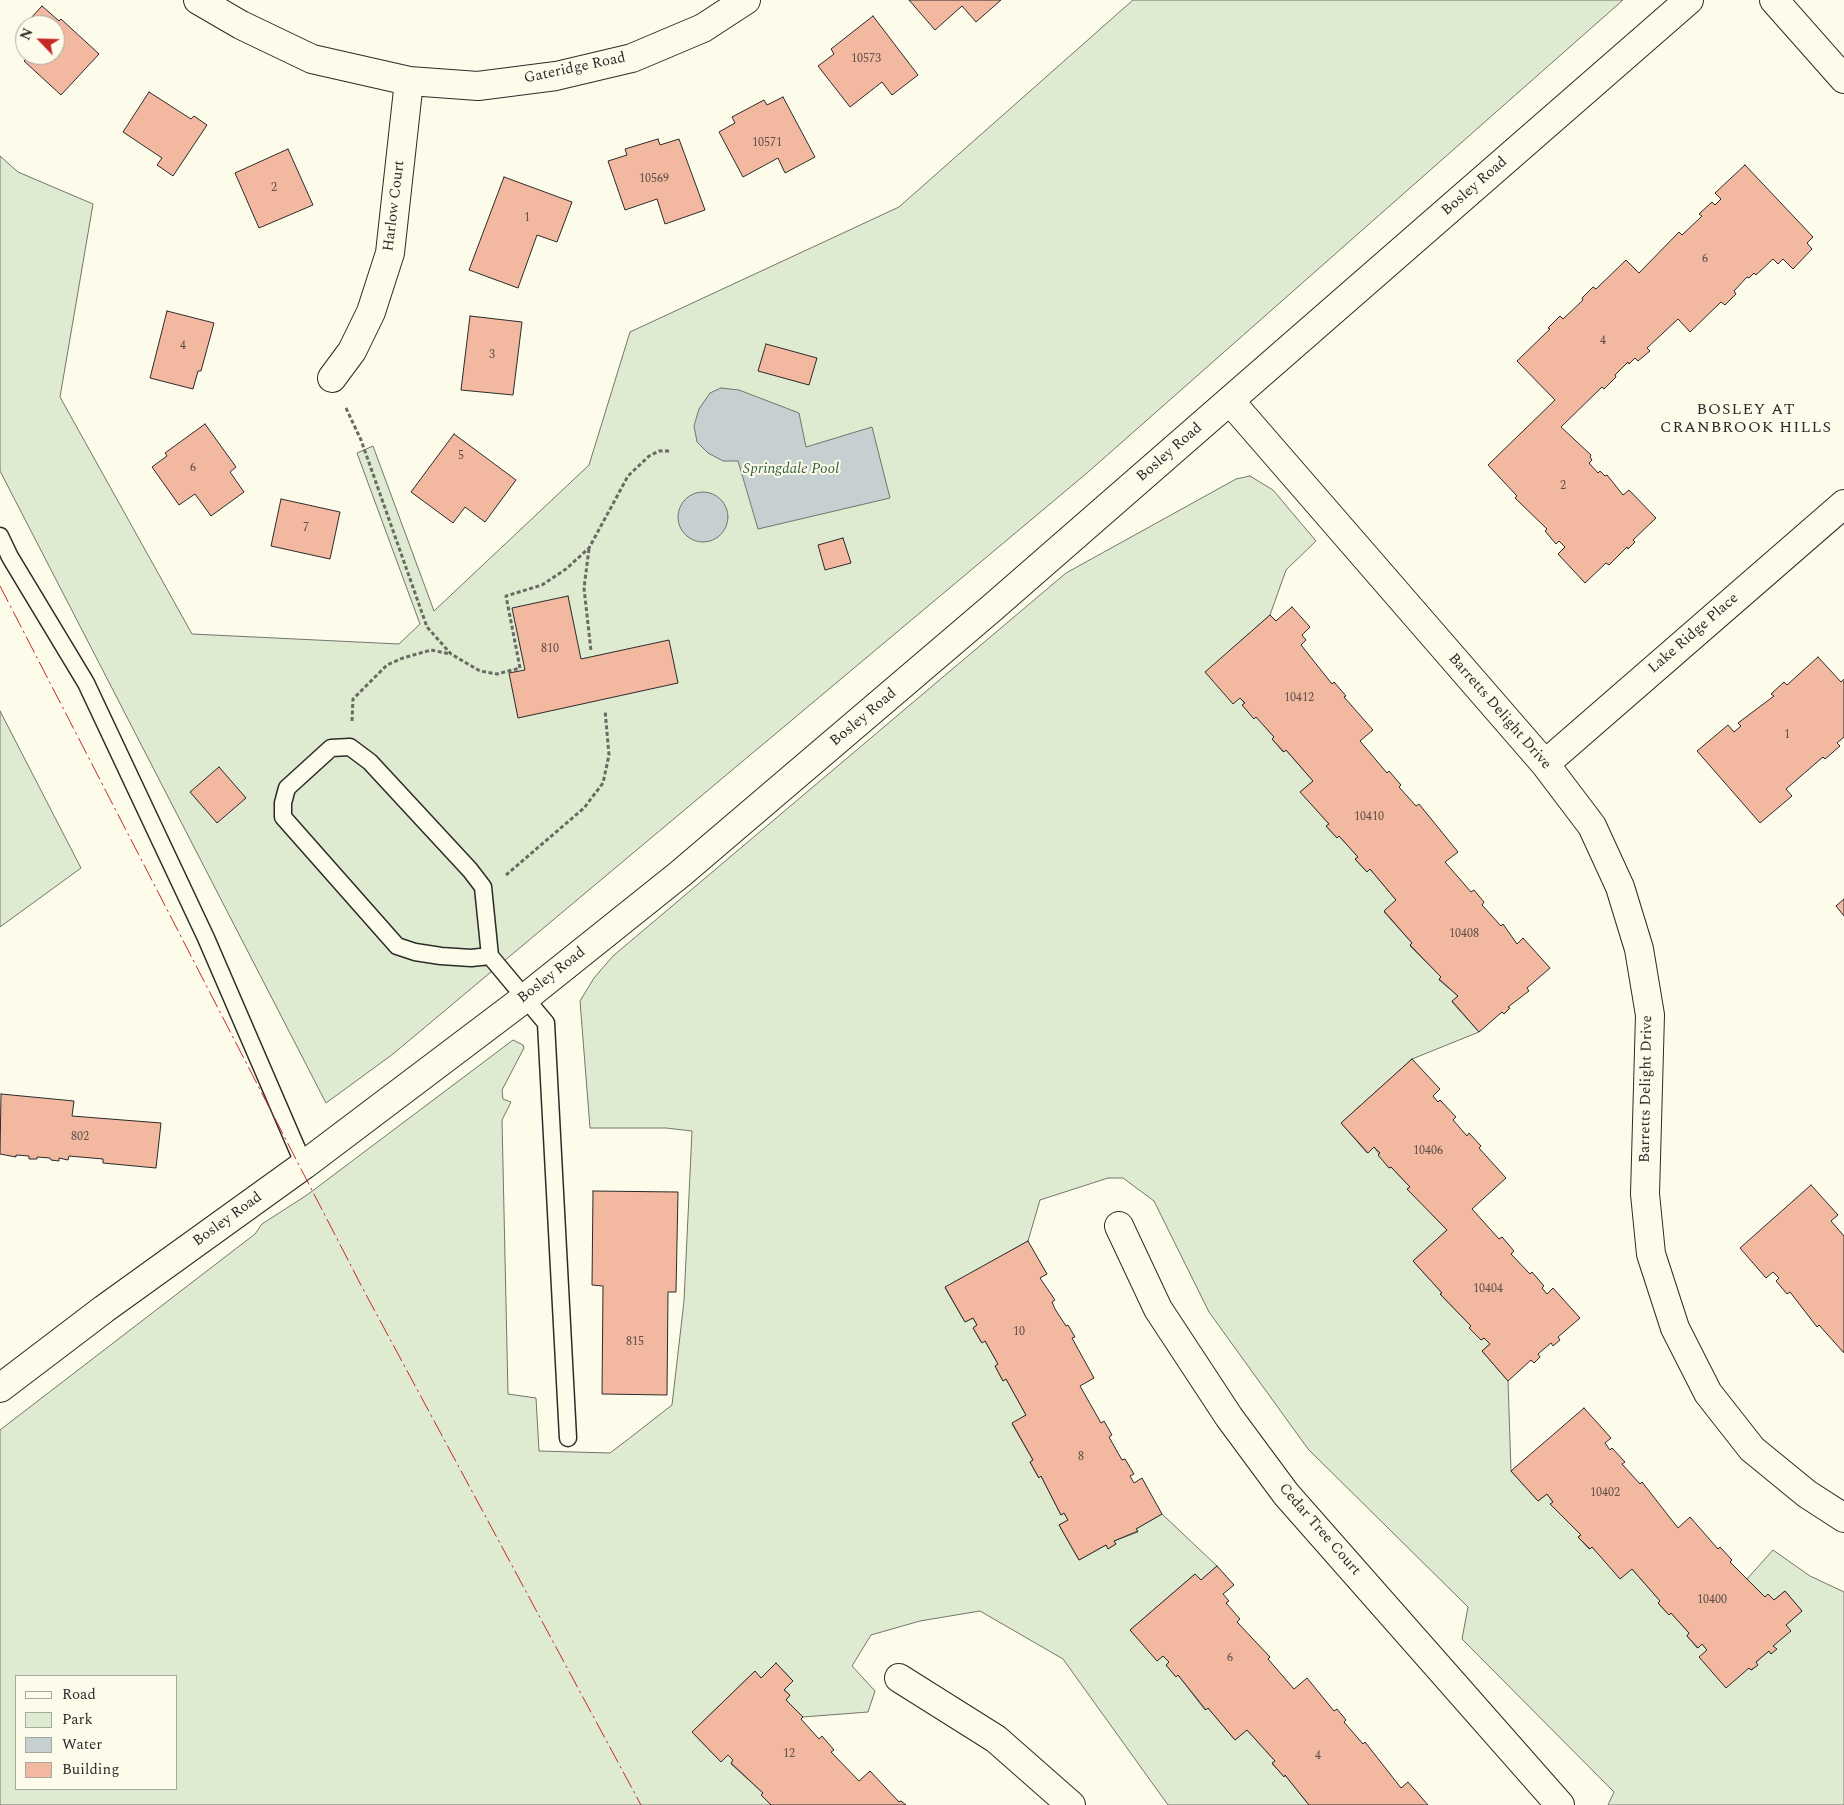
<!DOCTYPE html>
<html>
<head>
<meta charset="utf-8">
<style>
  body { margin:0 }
  #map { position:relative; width:1844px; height:1805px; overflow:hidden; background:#fdfbea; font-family:Spectral,serif }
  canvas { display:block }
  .legend { position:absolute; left:15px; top:1675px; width:162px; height:115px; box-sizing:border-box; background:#fdfbea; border:1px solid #a9a89e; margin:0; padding:6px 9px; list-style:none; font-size:15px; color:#2b2b2b }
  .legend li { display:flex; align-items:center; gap:10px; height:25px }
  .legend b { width:25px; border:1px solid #a9a89e }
  .north { position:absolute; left:15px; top:15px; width:50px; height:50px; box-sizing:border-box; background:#fdfbea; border:1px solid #a9a89e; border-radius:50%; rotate:294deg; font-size:14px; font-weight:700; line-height:20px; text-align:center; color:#2b2b2b }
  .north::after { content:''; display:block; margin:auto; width:18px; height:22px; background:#c62828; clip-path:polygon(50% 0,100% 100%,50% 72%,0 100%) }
</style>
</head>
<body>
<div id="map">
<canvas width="1844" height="1805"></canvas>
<ul class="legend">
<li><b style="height:6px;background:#fdfbea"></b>Road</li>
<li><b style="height:14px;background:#deebd1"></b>Park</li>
<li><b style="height:14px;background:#c7d0d0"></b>Water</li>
<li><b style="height:14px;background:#f2b8a0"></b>Building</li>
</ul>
<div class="north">N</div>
</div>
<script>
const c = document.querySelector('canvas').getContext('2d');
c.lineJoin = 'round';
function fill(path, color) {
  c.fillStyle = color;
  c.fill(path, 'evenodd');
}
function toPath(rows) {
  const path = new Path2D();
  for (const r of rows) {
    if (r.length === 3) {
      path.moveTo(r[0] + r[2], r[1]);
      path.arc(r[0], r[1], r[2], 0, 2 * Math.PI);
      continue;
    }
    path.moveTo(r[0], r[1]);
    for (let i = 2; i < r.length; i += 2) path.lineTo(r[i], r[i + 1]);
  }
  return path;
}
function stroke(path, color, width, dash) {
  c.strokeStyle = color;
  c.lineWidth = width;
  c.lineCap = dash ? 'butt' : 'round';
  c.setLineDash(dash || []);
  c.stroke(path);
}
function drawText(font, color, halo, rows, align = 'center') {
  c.font = font + ' Spectral,serif';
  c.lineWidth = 4;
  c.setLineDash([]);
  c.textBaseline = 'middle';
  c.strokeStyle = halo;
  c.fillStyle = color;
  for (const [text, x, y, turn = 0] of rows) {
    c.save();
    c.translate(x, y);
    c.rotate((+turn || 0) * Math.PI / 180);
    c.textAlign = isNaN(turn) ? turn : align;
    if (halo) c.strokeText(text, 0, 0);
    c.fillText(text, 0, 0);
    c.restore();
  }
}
const green = toPath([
  [1133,0,1623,0,1087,473,393,1054,326,1103,0,471,0,156,18,172,93,204,60,397,192,634,399,644,420,624,357,453,373,446,434,611,589,465,630,332,899,207,1133,0],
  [1250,476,1273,490,1316,541,1286,570,1270,615,1206,672,1240,698,1274,737,1272,739,1283,752,1286,750,1313,781,1301,792,1329,824,1326,826,1337,838,1339,836,1358,857,1355,859,1367,872,1370,869,1396,900,1384,912,1412,943,1410,946,1441,977,1439,980,1458,996,1452,1002,1479,1032,1412,1059,1341,1123,1367,1153,1374,1147,1389,1168,1391,1167,1410,1187,1408,1189,1447,1230,1413,1261,1442,1293,1440,1294,1471,1326,1469,1328,1481,1340,1484,1338,1490,1344,1482,1351,1508,1381,1511,1471,1538,1501,1547,1494,1553,1502,1550,1504,1581,1535,1578,1537,1589,1549,1592,1547,1632,1569,1660,1601,1658,1603,1669,1615,1671,1613,1689,1633,1687,1636,1697,1648,1702,1644,1707,1650,1752,1670,1757,1665,1756,1662,1769,1651,1771,1654,1776,1649,1773,1646,1790,1631,1786,1625,1802,1611,1785,1591,1774,1600,1768,1594,1765,1597,1747,1579,1773,1550,1810,1576,1844,1592,1844,1805,1608,1805,1614,1792,1462,1639,1468,1607,1308,1449,1209,1312,1154,1201,1123,1178,1108,1178,1040,1200,1028,1241,945,1288,965,1322,973,1318,977,1325,973,1328,981,1342,985,1341,998,1364,995,1366,1003,1381,1006,1379,1026,1415,1012,1424,1033,1460,1030,1462,1038,1477,1041,1476,1061,1515,1064,1513,1068,1520,1059,1525,1079,1560,1106,1545,1108,1548,1116,1544,1114,1541,1138,1532,1136,1529,1162,1514,1217,1566,1201,1580,1195,1574,1130,1630,1157,1660,1163,1656,1169,1662,1166,1665,1176,1676,1178,1675,1205,1710,1208,1708,1235,1740,1247,1730,1275,1761,1272,1764,1284,1776,1285,1775,1309,1805,1168,1805,1063,1659,980,1611,920,1621,871,1635,852,1666,875,1691,868,1712,803,1717,786,1700,790,1695,784,1690,793,1681,776,1663,761,1678,754,1672,692,1732,721,1762,728,1755,733,1760,731,1764,763,1793,761,1795,771,1805,0,1805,0,1430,255,1234,262,1224,307,1195,513,1040,523,1045,524,1048,502,1090,503,1099,511,1102,502,1120,508,1394,536,1398,539,1451,610,1453,631,1437,672,1405,684,1301,692,1131,666,1128,590,1128,580,1001,594,978,613,956,1066,573,1236,479,1250,476],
  [16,1676,176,1676,176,1789,16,1789,16,1676],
  [0,711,81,868,0,927,0,711]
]);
fill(green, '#deebd1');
stroke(green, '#74746e', 1);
const water = toPath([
  [721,388,739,390,799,413,806,447,872,427,890,498,758,529,738,461,723,461,708,453,697,442,694,426,699,409,710,393,721,388],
  [703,517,25]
]);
fill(water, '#c7d0d0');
stroke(water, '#74746e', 1);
const building = toPath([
  [909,0,1001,0,976,22,962,6,935,30,909,0],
  [42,6,59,21,61,19,99,54,61,95,24,61,30,55,55,55,55,25,25,25,25,35,20,30,42,6],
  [873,16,918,75,892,95,882,82,850,107,818,66,834,54,831,49,873,16],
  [149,92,191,119,194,116,207,125,173,176,157,165,162,158,123,132,149,92],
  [783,97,815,157,785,173,778,158,743,177,719,132,735,123,732,117,764,100,767,105,783,97],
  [658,139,660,145,679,139,705,210,665,224,657,199,625,210,608,161,627,155,625,149,658,139],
  [288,149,313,205,259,228,235,173,288,149],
  [1745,165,1813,237,1807,243,1812,249,1793,269,1783,259,1778,264,1773,259,1756,275,1754,273,1749,278,1747,277,1734,291,1736,294,1725,305,1721,302,1690,332,1678,319,1647,348,1650,351,1638,361,1635,358,1629,364,1628,362,1615,375,1616,377,1604,389,1602,387,1561,427,1591,455,1590,457,1592,460,1589,463,1598,473,1600,471,1605,476,1607,475,1623,495,1629,490,1656,518,1633,540,1635,542,1628,549,1627,547,1609,565,1606,563,1585,583,1558,554,1565,547,1559,541,1556,544,1545,531,1547,529,1515,498,1517,496,1488,465,1555,400,1517,361,1550,329,1548,328,1560,316,1563,319,1583,300,1582,298,1593,287,1596,289,1626,260,1639,273,1679,232,1682,235,1702,216,1699,214,1712,202,1715,205,1721,199,1715,193,1745,165],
  [504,177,572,202,557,242,537,235,518,288,469,270,504,177],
  [167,311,214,323,201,371,198,371,193,389,150,378,167,311],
  [470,316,522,322,513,395,461,390,470,316],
  [766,344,817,358,809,385,758,371,766,344],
  [205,424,236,467,230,472,244,492,211,516,195,494,179,505,152,467,167,456,165,453,205,424],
  [454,434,516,480,485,522,465,507,453,523,411,492,454,434],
  [281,499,340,512,330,559,271,546,281,499],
  [843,538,851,563,825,570,818,545,843,538],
  [568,596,581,659,669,640,678,683,518,718,509,673,525,670,512,608,568,596],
  [1292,607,1310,627,1302,635,1306,640,1301,645,1332,684,1334,682,1346,696,1344,697,1373,730,1360,741,1387,773,1389,771,1401,785,1399,787,1416,806,1419,804,1458,852,1445,862,1471,892,1474,890,1484,902,1482,905,1501,926,1503,924,1517,944,1523,938,1550,968,1527,988,1529,991,1508,1007,1510,1008,1504,1014,1502,1012,1479,1032,1452,1001,1458,996,1439,979,1441,977,1410,945,1412,943,1384,911,1396,900,1370,869,1367,872,1355,859,1358,857,1339,836,1337,838,1326,826,1329,824,1300,792,1313,781,1286,750,1284,752,1272,739,1274,737,1256,717,1254,719,1242,705,1245,703,1240,698,1233,704,1205,672,1270,615,1276,621,1292,607],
  [1818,657,1841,682,1844,679,1844,737,1837,743,1840,746,1825,759,1823,757,1786,789,1792,796,1760,823,1697,751,1728,725,1734,732,1741,726,1738,723,1774,696,1771,694,1784,682,1787,685,1818,657],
  [219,767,246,798,217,823,190,792,219,767],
  [1844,899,1844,916,1836,906,1844,899],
  [1412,1059,1440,1089,1433,1096,1438,1102,1440,1100,1456,1117,1453,1120,1467,1136,1469,1133,1481,1146,1479,1148,1506,1178,1472,1209,1499,1239,1502,1237,1514,1251,1511,1254,1530,1274,1532,1272,1544,1286,1542,1288,1547,1294,1553,1288,1580,1318,1558,1337,1560,1340,1553,1346,1551,1343,1538,1354,1540,1357,1534,1363,1531,1360,1508,1381,1482,1351,1490,1344,1484,1338,1481,1340,1469,1328,1471,1326,1440,1294,1442,1293,1413,1261,1447,1230,1407,1189,1410,1187,1391,1167,1389,1168,1378,1155,1380,1153,1374,1147,1368,1153,1341,1123,1412,1059],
  [1,1094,74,1101,72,1116,161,1123,156,1168,103,1163,103,1159,69,1156,68,1160,59,1158,59,1161,51,1160,50,1158,37,1157,37,1159,29,1159,29,1156,16,1155,16,1157,0,1154,1,1094],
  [1811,1185,1838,1215,1831,1221,1844,1236,1844,1353,1819,1325,1817,1327,1790,1292,1787,1294,1776,1281,1779,1278,1773,1272,1766,1278,1740,1248,1811,1185],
  [593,1191,678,1192,676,1292,668,1292,667,1395,602,1394,603,1286,592,1285,593,1191],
  [1028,1241,1047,1274,1040,1278,1055,1300,1052,1302,1055,1309,1066,1326,1068,1325,1075,1337,1072,1338,1094,1378,1080,1386,1101,1423,1104,1421,1112,1435,1109,1437,1122,1460,1125,1459,1134,1474,1130,1476,1134,1483,1142,1478,1162,1514,1136,1529,1138,1531,1114,1541,1116,1544,1108,1549,1106,1545,1079,1560,1059,1525,1068,1520,1064,1513,1061,1515,1041,1476,1039,1478,1030,1462,1033,1460,1012,1423,1026,1415,1006,1379,1003,1381,995,1366,998,1364,985,1341,982,1343,973,1328,977,1325,973,1318,965,1322,945,1287,1028,1241],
  [1584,1408,1611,1438,1605,1443,1610,1450,1612,1448,1625,1462,1622,1464,1640,1484,1642,1482,1678,1528,1690,1517,1718,1549,1720,1547,1732,1560,1730,1562,1765,1597,1768,1594,1774,1600,1785,1591,1802,1611,1786,1625,1791,1631,1773,1646,1777,1649,1771,1654,1769,1651,1756,1662,1758,1665,1751,1670,1749,1668,1726,1688,1699,1657,1707,1650,1702,1644,1698,1648,1687,1636,1689,1633,1671,1613,1669,1615,1658,1603,1660,1601,1632,1569,1620,1579,1592,1547,1590,1549,1578,1537,1581,1535,1550,1504,1553,1502,1547,1494,1538,1501,1511,1471,1584,1408],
  [1217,1566,1234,1585,1223,1594,1229,1601,1226,1603,1240,1619,1237,1622,1270,1657,1268,1659,1294,1689,1307,1678,1334,1711,1337,1709,1346,1720,1344,1722,1363,1744,1365,1742,1401,1788,1408,1782,1428,1805,1309,1805,1285,1775,1284,1777,1272,1763,1275,1761,1247,1730,1235,1740,1208,1708,1206,1710,1178,1675,1176,1677,1166,1665,1169,1662,1163,1656,1157,1661,1130,1630,1195,1574,1201,1580,1217,1566],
  [776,1663,793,1681,784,1690,790,1695,786,1700,803,1717,801,1719,819,1739,822,1736,834,1750,831,1752,859,1781,870,1771,899,1802,901,1801,906,1805,771,1805,761,1795,763,1793,731,1763,733,1760,728,1755,721,1762,692,1732,755,1671,761,1678,776,1663]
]);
fill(building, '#f2b8a0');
stroke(building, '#2b2b2b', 1);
const service = toPath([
  [0,536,10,557,86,683,206,938,304,1165],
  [490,956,471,958,441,956,415,952,397,946,283,817,283,803,287,788,331,748,350,747,370,762,470,870,483,887,490,956,546,1023,568,1438]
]);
const minor = toPath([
  [198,0,241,25,312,59,409,81,478,86,556,76,632,58,703,28,746,0],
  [332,378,352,351,371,312,390,253,409,81],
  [1230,401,1545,764,1592,826,1620,887,1639,949,1650,1015,1645,1194,1651,1254,1675,1328,1708,1393,1752,1449,1807,1494,1844,1518],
  [1545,764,1844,504],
  [1119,1226,1158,1309,1229,1417,1286,1494,1560,1805],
  [899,1678,996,1739,1071,1805]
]);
const tertiary = toPath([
  [1774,0,1844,79],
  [0,1388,104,1309,304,1165,525,998,680,874,992,608,1689,0]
]);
stroke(service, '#2b2b2b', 19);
stroke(minor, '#2b2b2b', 30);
stroke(tertiary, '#2b2b2b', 30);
stroke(toPath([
  [346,408,361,440,427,627,451,654,480,671,497,674,520,668,506,596,542,585,566,569,589,548,628,476,649,456,659,451,671,451],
  [589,549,584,588,591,651],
  [352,721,353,699,387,665,403,658,431,650,450,654],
  [506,875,584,808,603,783,609,755,605,710]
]), '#6a6964', 3, [4, 2.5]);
stroke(service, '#fdfbea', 16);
stroke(minor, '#fdfbea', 28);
stroke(tertiary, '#fdfbea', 28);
stroke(toPath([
  [0,586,363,1289,641,1805]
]), '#c62828', 1, [18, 4, 2.5, 4]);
drawText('12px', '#5d4e48', null, [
  ["10573",866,60],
  ["10571",767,144],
  ["10569",654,180],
  ["2",274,189],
  ["1",527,219],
  ["6",1705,260],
  ["4",1603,342],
  ["4",183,347],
  ["3",492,356],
  ["5",461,457],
  ["6",193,469],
  ["2",1563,487],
  ["7",306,529],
  ["810",550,650],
  ["10412",1299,699],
  ["1",1787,736],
  ["10410",1369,818],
  ["10408",1464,935],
  ["802",80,1138],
  ["10406",1428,1152],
  ["10404",1488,1290],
  ["10",1019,1333],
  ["815",635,1343],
  ["8",1081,1458],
  ["10402",1605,1494],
  ["10400",1712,1601],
  ["6",1230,1659],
  ["12",789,1755],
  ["4",1318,1757]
]);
drawText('15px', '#2b2b2b', '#fdfbea', [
  ["Gateridge Road",575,69,-12],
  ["Bosley Road",1475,187,-41],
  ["Harlow Court",395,206,-83],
  ["Bosley Road",1170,453,-41],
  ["Lake Ridge Place",1694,634,-41],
  ["Barretts Delight Drive",1499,712,49],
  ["Bosley Road",864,718,-40],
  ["Bosley Road",552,976,-38],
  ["Barretts Delight Drive",1647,1089,-89],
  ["Bosley Road",228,1220,-36],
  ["Cedar Tree Court",1319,1530,49]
]);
drawText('italic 15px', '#34623c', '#fdfbea', [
  ["Springdale Pool",791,470]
]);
c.letterSpacing = '1px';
drawText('16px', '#2b2b2b', '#fdfbea', [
  ["BOSLEY AT",1746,411],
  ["CRANBROOK HILLS",1746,429]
]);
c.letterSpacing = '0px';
</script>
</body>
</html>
